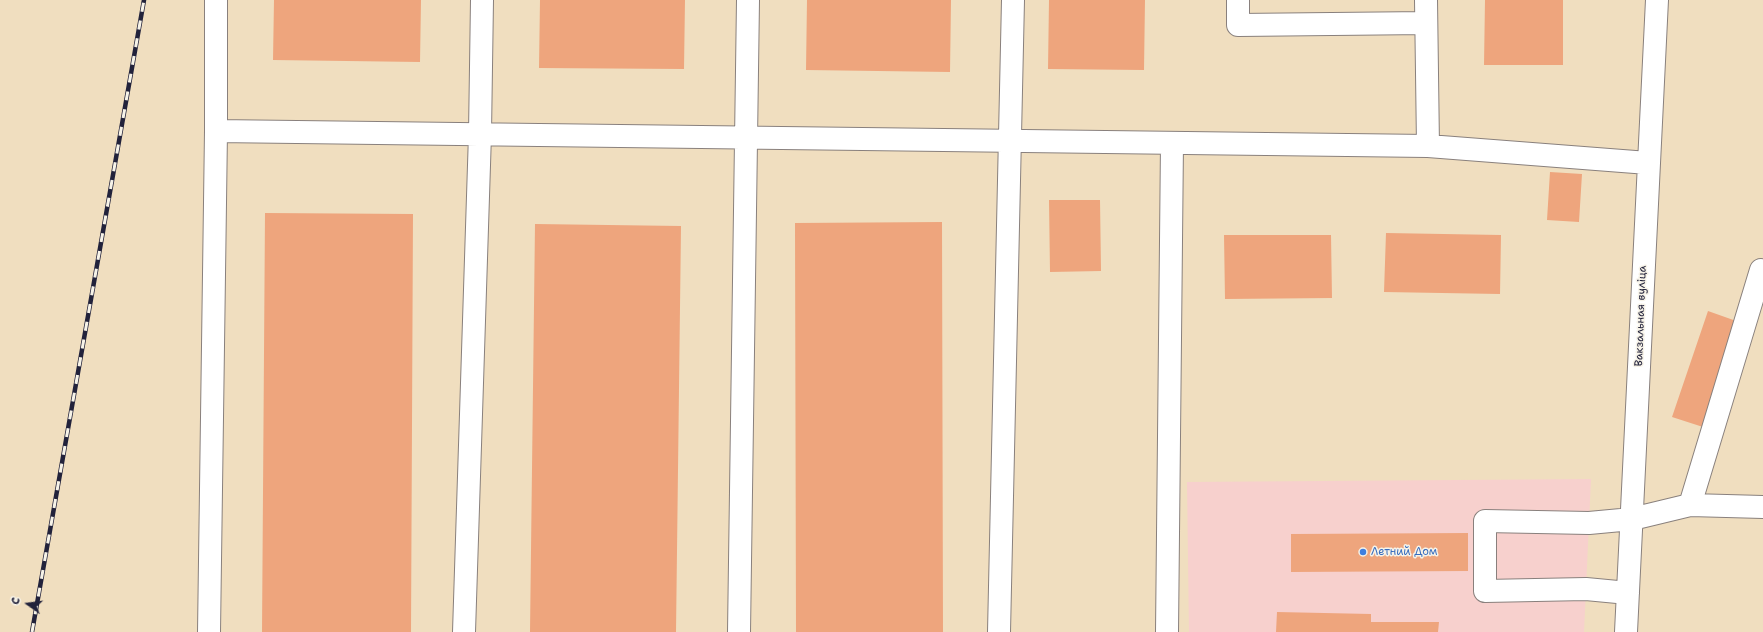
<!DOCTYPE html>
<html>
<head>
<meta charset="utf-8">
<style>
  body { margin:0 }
  #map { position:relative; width:1763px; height:632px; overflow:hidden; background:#f0debf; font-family:"Shantell Sans",sans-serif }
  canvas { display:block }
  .north { position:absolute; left:8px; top:584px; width:40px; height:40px; -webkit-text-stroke:3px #f7f3e8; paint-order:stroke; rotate:284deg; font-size:11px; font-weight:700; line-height:16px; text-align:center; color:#22223b }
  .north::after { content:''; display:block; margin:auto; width:14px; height:18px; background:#22223b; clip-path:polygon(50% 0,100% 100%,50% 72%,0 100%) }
</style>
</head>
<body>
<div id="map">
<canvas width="1763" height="632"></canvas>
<div class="north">С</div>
</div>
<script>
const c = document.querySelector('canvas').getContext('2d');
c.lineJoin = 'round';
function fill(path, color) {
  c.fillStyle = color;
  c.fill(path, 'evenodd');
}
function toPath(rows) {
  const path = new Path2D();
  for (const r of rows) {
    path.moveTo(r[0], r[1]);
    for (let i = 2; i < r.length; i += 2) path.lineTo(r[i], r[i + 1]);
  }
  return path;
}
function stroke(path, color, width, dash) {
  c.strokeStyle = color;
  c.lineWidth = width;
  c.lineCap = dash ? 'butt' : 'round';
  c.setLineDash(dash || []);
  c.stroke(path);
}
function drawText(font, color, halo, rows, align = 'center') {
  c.font = font + ' "Shantell Sans",sans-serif';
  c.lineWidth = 3;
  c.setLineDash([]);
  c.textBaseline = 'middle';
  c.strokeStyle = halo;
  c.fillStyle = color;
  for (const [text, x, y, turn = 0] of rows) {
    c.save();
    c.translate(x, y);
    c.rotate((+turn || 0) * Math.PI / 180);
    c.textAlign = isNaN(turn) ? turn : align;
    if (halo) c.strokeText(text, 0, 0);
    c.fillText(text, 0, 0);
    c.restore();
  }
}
fill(toPath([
  [1591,479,1584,632,1189,632,1187,482]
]), '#f7d0cd');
fill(toPath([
  [274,0,421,0,420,62,273,60],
  [540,0,685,0,684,69,539,68],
  [807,0,951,0,950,72,806,70],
  [1049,0,1145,0,1144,70,1048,69],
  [1485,0,1563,0,1563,65,1484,65],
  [1550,172,1582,174,1579,222,1547,220],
  [1049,200,1100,200,1101,271,1050,272],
  [265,213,413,214,411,632,262,632],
  [942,222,943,632,796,632,795,223],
  [535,224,681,226,676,632,530,632],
  [1386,233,1501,235,1500,294,1384,292],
  [1224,235,1331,235,1332,298,1225,299],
  [1708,311,1739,322,1703,427,1672,417],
  [1468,533,1468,571,1291,572,1291,534],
  [1277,612,1371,614,1371,622,1439,622,1438,632,1276,632]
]), '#eea57d');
const minor = toPath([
  [216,0,216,131],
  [1238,0,1238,25,1426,23],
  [1426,0,1428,146],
  [1690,505,1763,507],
  [1628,593,1586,589,1485,591,1485,521,1589,523,1632,519,1690,505,1761,270],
  [209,632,216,131,1428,146,1648,163],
  [464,632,480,134,482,0],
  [739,632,748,0],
  [999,632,1013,0],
  [1167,632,1172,143],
  [1626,632,1657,0]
]);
stroke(minor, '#89807d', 24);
stroke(minor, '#fff', 22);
const rail = toPath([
  [32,632,144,0]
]);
stroke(rail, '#22223b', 4.5);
stroke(rail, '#f7f3e8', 3, [9]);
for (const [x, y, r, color] of [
  [1363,552,4,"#3f7fe0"]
]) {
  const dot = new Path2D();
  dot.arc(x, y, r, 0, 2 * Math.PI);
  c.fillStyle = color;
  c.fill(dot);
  stroke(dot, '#f7f3e8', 1.5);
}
drawText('11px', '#22223b', '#f7f3e8', [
  ["Вакзальная вуліца",1641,316,-88]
]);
drawText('11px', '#366cbe', '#f7f3e8', [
  ["Летний Дом",1371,552]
], 'left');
</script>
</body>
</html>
